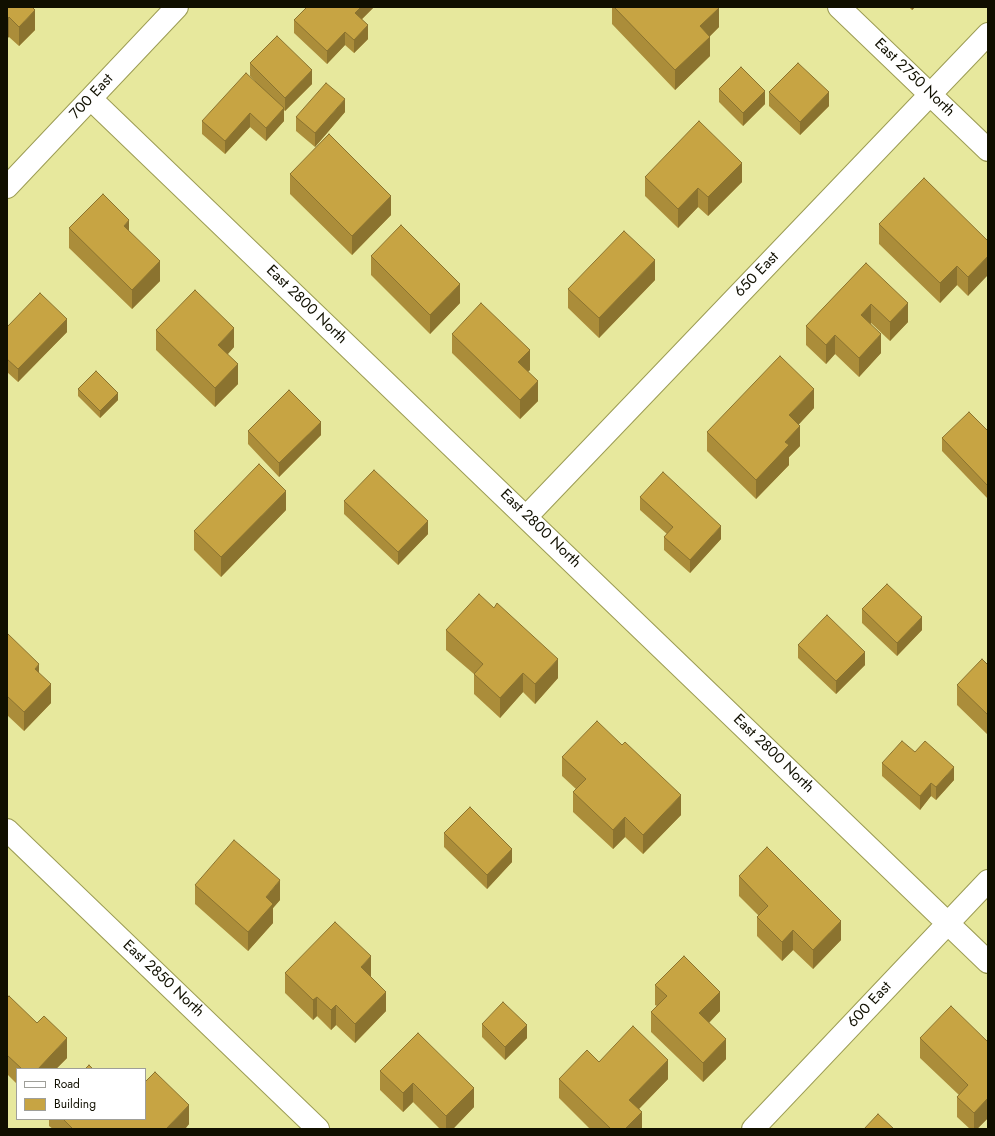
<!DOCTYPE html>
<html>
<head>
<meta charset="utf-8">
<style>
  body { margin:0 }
  #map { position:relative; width:995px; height:1136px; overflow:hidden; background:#e7e89d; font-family:Jost,sans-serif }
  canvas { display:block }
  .frame { position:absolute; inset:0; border:8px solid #100f00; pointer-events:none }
  .legend { position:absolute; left:16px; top:1068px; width:130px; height:52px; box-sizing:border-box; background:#fff; border:1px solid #9f9f99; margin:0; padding:5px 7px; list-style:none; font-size:12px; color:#100f00 }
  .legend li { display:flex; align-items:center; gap:8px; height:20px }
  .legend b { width:20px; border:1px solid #9f9f99 }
</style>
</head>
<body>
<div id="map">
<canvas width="995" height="1136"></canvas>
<div class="frame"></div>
<ul class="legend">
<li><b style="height:5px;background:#fff"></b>Road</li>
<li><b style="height:11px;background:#c7a443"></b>Building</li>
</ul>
</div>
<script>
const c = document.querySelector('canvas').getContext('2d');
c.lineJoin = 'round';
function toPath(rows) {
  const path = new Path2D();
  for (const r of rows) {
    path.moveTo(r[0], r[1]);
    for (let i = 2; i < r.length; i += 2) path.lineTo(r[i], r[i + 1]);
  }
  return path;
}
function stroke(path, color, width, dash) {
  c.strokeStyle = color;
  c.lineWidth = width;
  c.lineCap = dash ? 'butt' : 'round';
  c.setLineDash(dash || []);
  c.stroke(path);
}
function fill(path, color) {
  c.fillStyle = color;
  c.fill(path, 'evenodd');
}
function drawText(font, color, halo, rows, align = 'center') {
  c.font = font + ' Jost,sans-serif';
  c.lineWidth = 3;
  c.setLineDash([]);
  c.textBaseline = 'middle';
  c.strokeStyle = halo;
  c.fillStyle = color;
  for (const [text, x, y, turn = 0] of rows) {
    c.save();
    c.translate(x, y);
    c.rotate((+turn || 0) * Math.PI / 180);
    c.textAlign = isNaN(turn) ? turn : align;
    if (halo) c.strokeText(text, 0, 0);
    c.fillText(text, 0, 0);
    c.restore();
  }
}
const minor = toPath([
  [839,7,988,150],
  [91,99,988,962],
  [7,187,177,7],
  [527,516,988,34],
  [753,1129,988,881]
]);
const tertiary = toPath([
  [7,830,318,1129]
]);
stroke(minor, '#9c9c54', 24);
stroke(tertiary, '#9c9c54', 24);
stroke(minor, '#fff', 22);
stroke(tertiary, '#fff', 22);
fill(toPath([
  [7,7,35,30,19,46,9,37,7,38],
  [307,7,374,7,362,19,368,39,354,53,345,45,327,64,294,33,294,20],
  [612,7,718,7,719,27,710,36,710,56,675,90,612,24],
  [909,7,915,7,912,10],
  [250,63,312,84,285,111,284,110,284,121,266,141,250,127,225,154,202,134,202,121,255,81,250,76],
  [719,89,765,104,743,126,719,102],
  [769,92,829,106,800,135,769,106],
  [345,112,315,147,296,131,296,117],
  [290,174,391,215,352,255,290,194],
  [645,177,742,182,708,216,698,207,678,228,645,196],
  [879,224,988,241,968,296,957,285,940,303,879,244],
  [69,228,129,231,160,281,132,309,69,248],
  [371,256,460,303,430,334,371,275],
  [866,263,908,322,890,341,871,323,871,324,881,353,859,377,835,354,826,364,806,345,806,326],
  [655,280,599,338,568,308,568,289],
  [7,327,67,332,18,382,7,372],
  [156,330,234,347,227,355,238,384,215,407,156,350],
  [452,334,530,370,528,371,538,401,520,419,452,353],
  [78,389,118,400,100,418,78,396],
  [814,408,798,425,800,446,789,457,789,465,756,499,707,451,707,432],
  [248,431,321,435,279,477,248,444],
  [988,431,988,499,942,451,942,438],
  [640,497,721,539,690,573,664,550,664,537,667,534,640,510],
  [344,501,428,534,398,565,344,514],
  [286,510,221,577,194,550,194,531],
  [862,609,922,630,897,656,862,623],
  [446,630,558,678,535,704,523,692,500,718,474,694,474,674,446,650],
  [7,633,39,673,51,703,24,731,7,715],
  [798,645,865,665,836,694,798,658],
  [988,665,988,735,957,705,957,685],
  [915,752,954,780,936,800,931,796,920,810,882,776,882,763],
  [562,757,681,815,643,854,625,837,613,849,573,812,573,792,576,789,562,776],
  [444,833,512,862,487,889,444,847],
  [739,876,841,940,813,969,793,950,782,961,757,936,757,917,759,916,739,896],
  [195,885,280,900,273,908,273,923,248,951,195,904],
  [285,973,371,976,371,977,386,1011,355,1043,336,1025,331,1030,317,1016,313,1020,285,993],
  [655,985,720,1011,709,1023,726,1059,703,1082,651,1032,651,1012,657,1006,655,1005],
  [7,998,67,1058,56,1069,17,1069,17,1084,7,1074],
  [482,1024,527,1038,505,1060,482,1037],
  [418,1033,474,1107,453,1129,440,1129,413,1102,403,1112,380,1090,380,1071],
  [920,1038,988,1042,988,1118,977,1129,970,1129,957,1117,957,1097,959,1095,920,1058],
  [599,1062,668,1079,639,1109,642,1129,590,1129,559,1098,559,1079],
  [49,1119,145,1119,189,1124,185,1129,53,1129,49,1126]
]), '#ab8d3a');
fill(toPath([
  [361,7,374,7,355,26,355,13],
  [912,7,915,7,912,10],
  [719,8,719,27,700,46,700,26],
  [35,10,35,30,19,46,19,27],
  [9,17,9,37,7,38,7,19],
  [368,25,368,39,354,53,354,40],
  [345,32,345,45,327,64,327,51],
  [710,37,710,56,675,90,675,70],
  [312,70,312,84,285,111,285,98],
  [765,91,765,104,743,126,743,113],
  [829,92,829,106,800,135,800,122],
  [345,99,345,112,315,147,315,133],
  [284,108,284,121,266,141,266,128],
  [250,113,250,127,225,154,225,141],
  [742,163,742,182,708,216,708,197],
  [698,188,698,207,678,228,678,209],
  [391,196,391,215,352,255,352,236],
  [129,220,129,240,124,226],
  [988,256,988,275,968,296,968,277],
  [655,260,655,280,599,338,599,318],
  [160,261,160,281,132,309,132,290],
  [957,266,957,285,940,303,940,283],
  [460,284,460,303,430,334,430,315],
  [908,303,908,322,890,341,890,322],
  [871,304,871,323,861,334,861,315],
  [67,319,67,332,18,382,18,369],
  [234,328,234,347,218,365,218,345],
  [881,334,881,353,859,377,859,358],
  [835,335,835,354,826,364,826,345],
  [530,350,530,370,518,381,518,362],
  [238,364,238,384,215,407,215,388],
  [538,381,538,401,520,419,520,400],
  [814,389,814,408,789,435,789,415],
  [118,393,118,400,100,418,100,411],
  [321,422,321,435,279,477,279,463],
  [800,426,800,446,789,457,789,465,756,499,756,480,785,442],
  [286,491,286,510,221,577,221,557],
  [428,521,428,534,398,565,398,552],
  [721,526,721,539,690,573,690,560],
  [922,617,922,630,897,656,897,643],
  [865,652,865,665,836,694,836,681],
  [558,659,558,678,535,704,535,684],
  [39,664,39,684,35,669],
  [523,673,523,692,500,718,500,698],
  [51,684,51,703,24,731,24,712],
  [954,767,954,780,936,800,936,787],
  [931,783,931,796,920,810,920,796],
  [681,795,681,815,643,854,643,835],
  [625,817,625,837,613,849,613,830],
  [512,849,512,862,487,889,487,875],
  [280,880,280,900,273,908,273,923,248,951,248,932,266,897],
  [841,921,841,940,813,969,813,950],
  [793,930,793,950,782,961,782,942],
  [371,956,371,976,361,987,361,967],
  [386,992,386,1011,355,1043,355,1024],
  [720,992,720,1011,699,1033,699,1013],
  [317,997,317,1016,313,1020,313,1000],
  [336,1005,336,1025,331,1030,331,1010],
  [527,1025,527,1038,505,1060,505,1047],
  [67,1038,67,1058,56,1069,38,1069],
  [726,1039,726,1059,703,1082,703,1063],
  [668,1060,668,1079,629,1119,629,1100],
  [413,1083,413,1102,403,1112,403,1093],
  [474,1088,474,1107,453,1129,446,1129,446,1116],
  [988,1098,988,1118,977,1129,974,1129,974,1113],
  [189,1105,189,1124,185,1129,166,1129],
  [642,1112,642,1129,625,1129]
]), '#8b732f');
const building = toPath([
  [7,7,32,7,35,10,19,27,9,17,7,19,7,7],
  [307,7,361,7,355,13,368,25,354,40,345,32,327,51,294,20,307,7],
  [614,7,718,7,719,8,700,26,710,37,675,70,614,7],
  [277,36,312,70,285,98,250,63,277,36],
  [798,63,829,92,800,122,769,92,798,63],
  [741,67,765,91,743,113,719,89,741,67],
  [246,73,284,108,266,128,250,113,225,141,202,121,246,73],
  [326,83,345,99,315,133,296,117,326,83],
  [699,121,742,163,708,197,698,188,678,209,645,177,699,121],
  [329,134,391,196,352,236,290,174,329,134],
  [924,178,988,241,988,256,968,277,957,266,940,283,879,224,924,178],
  [103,194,129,220,124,226,160,261,132,290,69,228,103,194],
  [401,225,460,284,430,315,371,256,401,225],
  [624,231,655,260,599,318,568,289,624,231],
  [866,263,908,303,890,322,871,304,861,315,881,334,859,358,835,335,826,345,806,326,866,263],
  [195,290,234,328,218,345,238,364,215,388,156,330,195,290],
  [40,293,67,319,18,369,7,359,7,327,40,293],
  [481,303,530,350,518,362,538,381,520,400,452,334,481,303],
  [780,356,814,389,789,415,800,426,785,442,789,445,756,480,707,432,780,356],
  [96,371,118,393,100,411,78,389,96,371],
  [289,390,321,422,279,463,248,431,289,390],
  [969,412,988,431,988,486,942,438,969,412],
  [259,464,286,491,221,557,194,531,259,464],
  [374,470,428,521,398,552,344,501,374,470],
  [663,472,721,526,690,560,664,537,673,527,640,497,663,472],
  [887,584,922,617,897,643,862,609,887,584],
  [479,594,494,608,497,603,558,659,535,684,523,673,500,698,474,674,483,664,446,630,479,594],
  [827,615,865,652,836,681,798,645,827,615],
  [7,633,39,664,35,669,51,684,24,712,7,696,7,633],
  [982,659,988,665,988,715,957,685,982,659],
  [597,721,622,745,625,742,681,795,643,835,625,817,613,830,573,792,586,779,562,757,597,721],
  [902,741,915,752,925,741,954,767,936,787,931,783,920,796,882,763,902,741],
  [470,807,512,849,487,875,444,833,470,807],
  [234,840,280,880,266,897,273,904,248,932,195,885,234,840],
  [767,847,841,921,813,950,793,930,782,942,757,917,768,906,739,876,767,847],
  [335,922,371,956,361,967,386,992,355,1024,336,1005,331,1010,317,997,313,1000,285,973,335,922],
  [684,956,720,992,699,1013,726,1039,703,1063,651,1012,667,996,655,985,684,956],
  [9,996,37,1023,44,1016,67,1038,38,1069,22,1069,7,1055,7,998,9,996],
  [503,1002,527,1025,505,1047,482,1024,503,1002],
  [951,1006,988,1042,988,1098,974,1113,957,1097,968,1085,920,1038,951,1006],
  [633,1026,668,1060,629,1100,642,1112,625,1129,611,1129,559,1079,587,1050,599,1062,633,1026],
  [418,1033,474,1088,446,1116,413,1083,403,1093,380,1071,418,1033],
  [89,1065,93,1069,85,1069,89,1065],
  [155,1072,189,1105,166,1129,73,1129,63,1119,145,1119,145,1082,155,1072],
  [878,1114,894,1129,864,1129,878,1114]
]);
fill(building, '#c7a443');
stroke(building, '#8b732f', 1);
drawText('15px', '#100f00', '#fff', [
  ["East 2750 North",914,78,44],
  ["700 East",92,97,-47],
  ["650 East",757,275,-46],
  ["East 2800 North",306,305,44],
  ["East 2800 North",540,529,44],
  ["East 2800 North",773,754,44],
  ["East 2850 North",163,979,43],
  ["600 East",870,1005,-47]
]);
</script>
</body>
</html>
